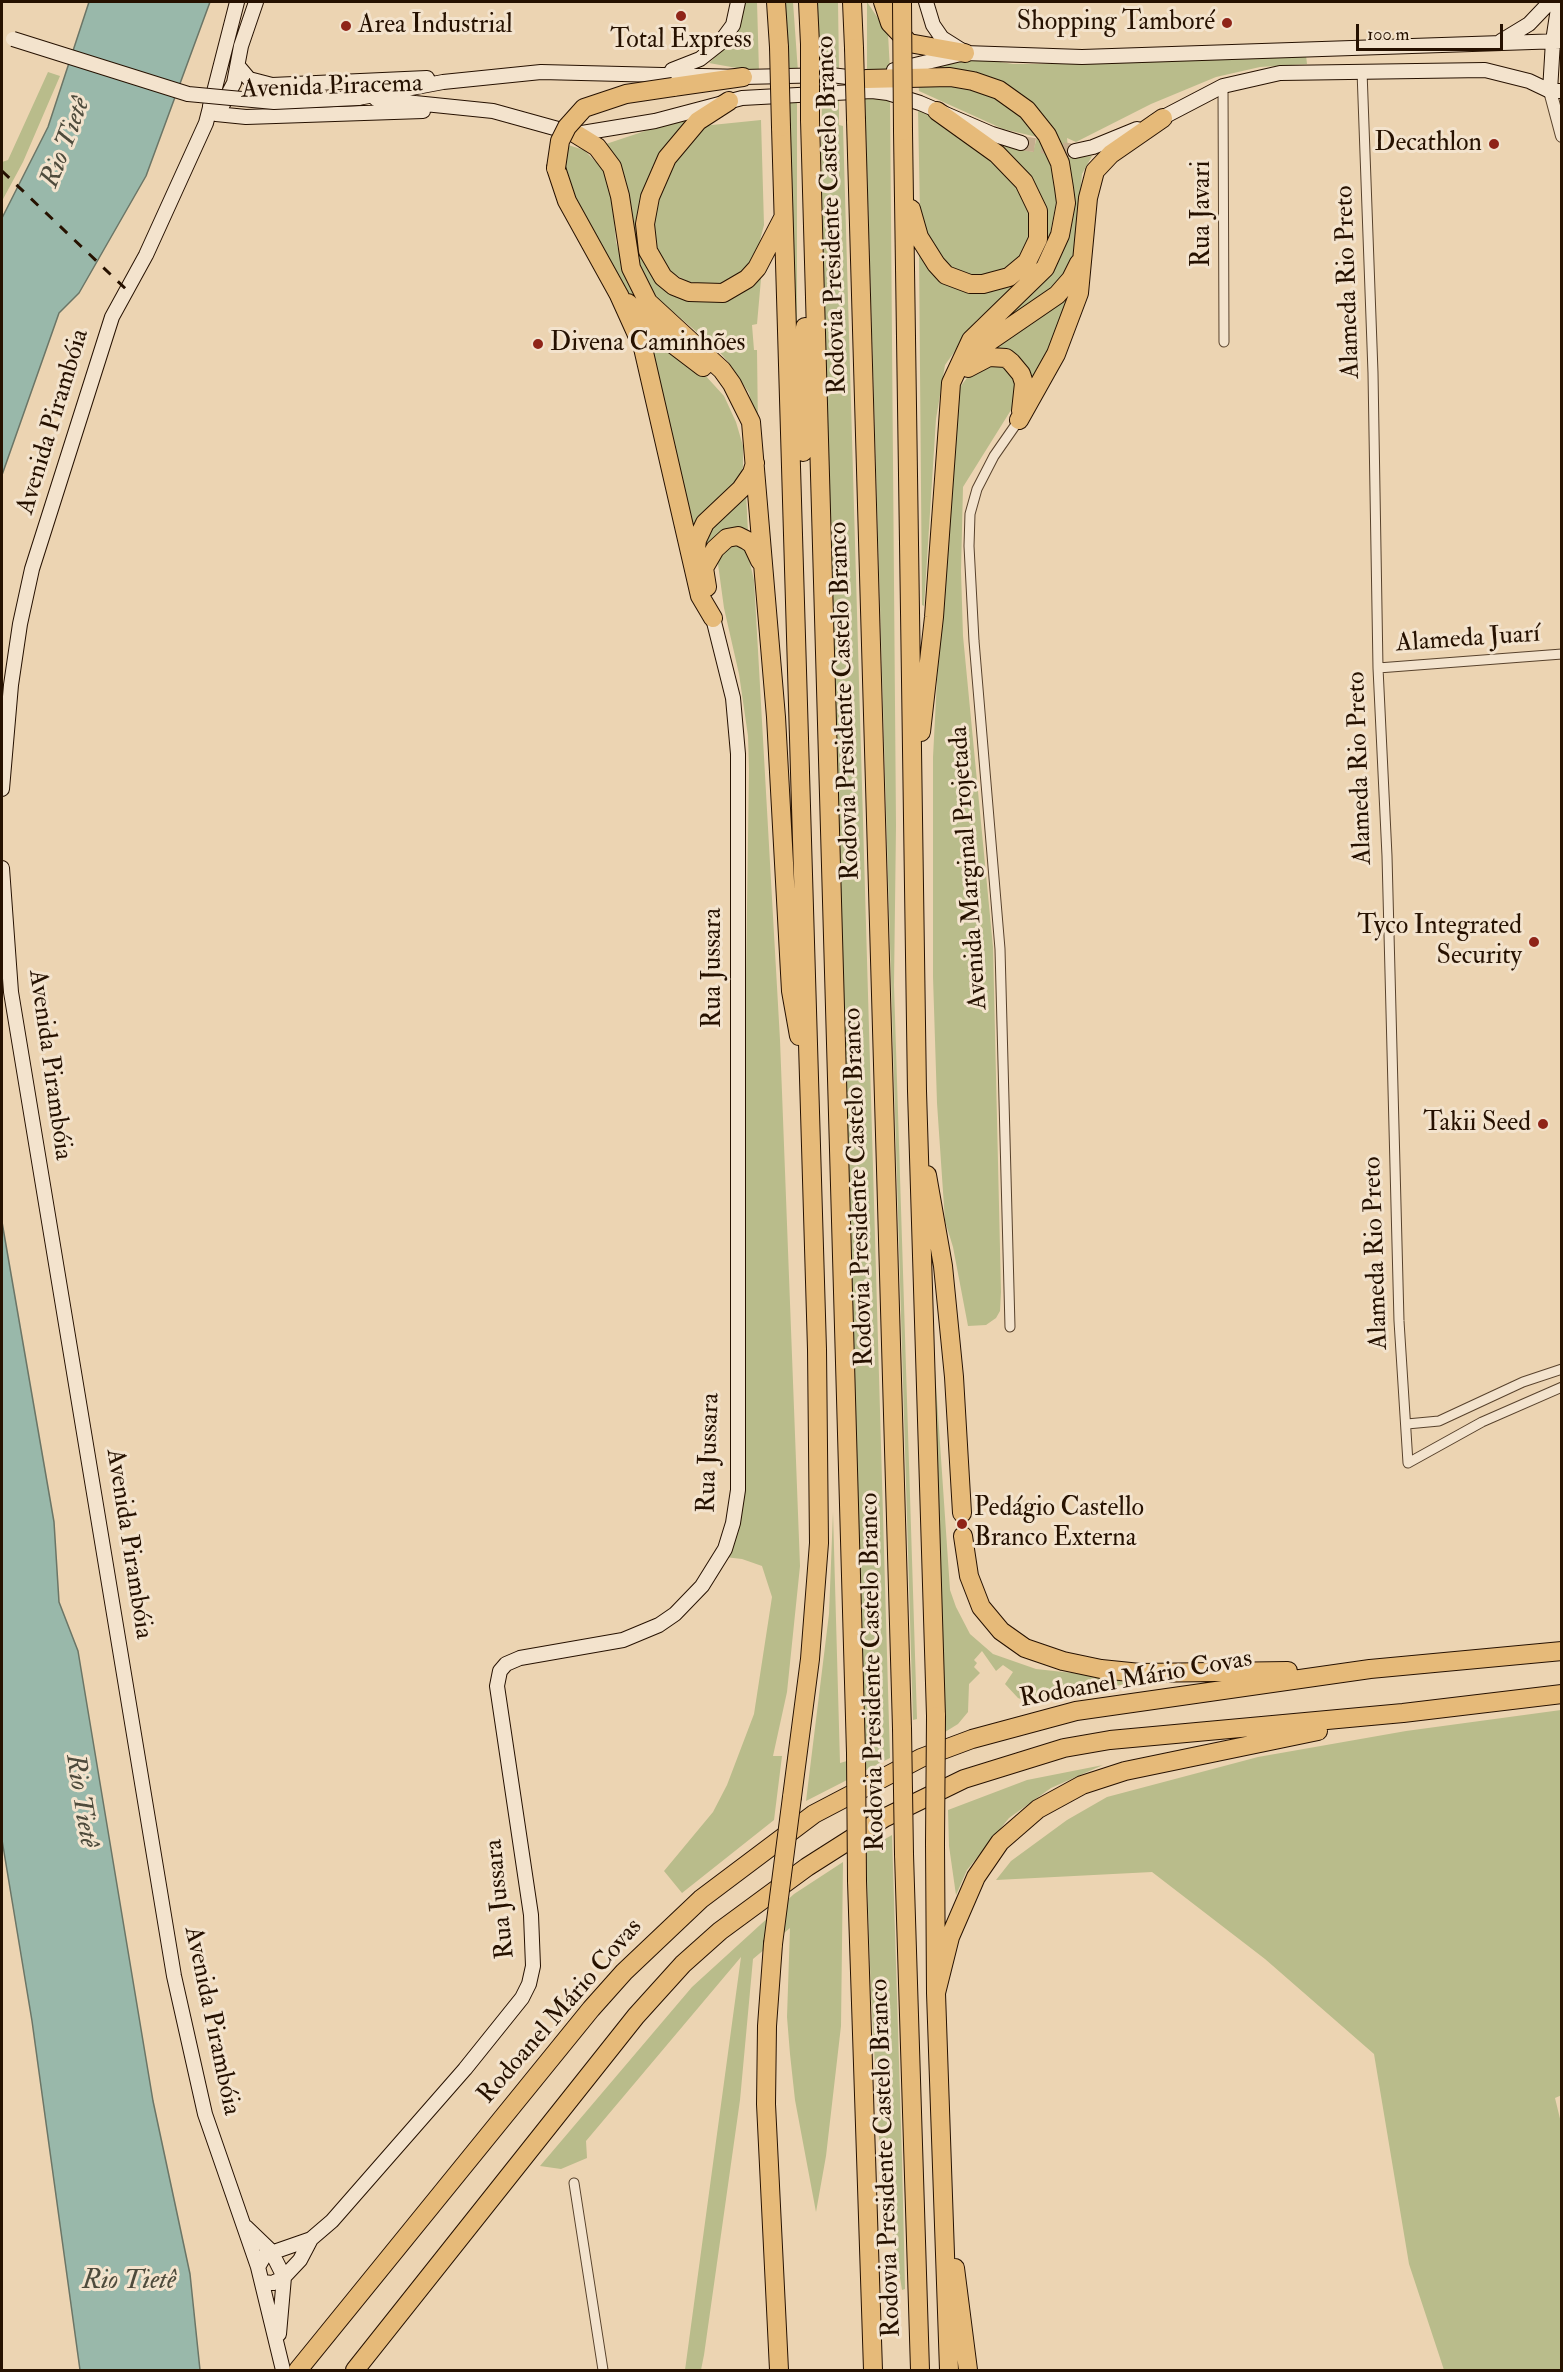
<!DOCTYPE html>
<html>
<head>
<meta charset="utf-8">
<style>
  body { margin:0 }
  #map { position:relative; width:1563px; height:2372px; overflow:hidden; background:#ecd4b2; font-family:"IM FELL Double Pica",serif }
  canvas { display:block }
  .frame { position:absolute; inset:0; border:3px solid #261100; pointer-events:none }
  .scale { position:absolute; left:1356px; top:24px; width:147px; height:27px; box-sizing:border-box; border:3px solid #261100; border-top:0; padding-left:8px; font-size:18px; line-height:21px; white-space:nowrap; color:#261100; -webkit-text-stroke:4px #f3e3cd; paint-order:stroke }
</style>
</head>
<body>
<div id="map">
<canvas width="1563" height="2372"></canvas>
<div class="frame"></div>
<div class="scale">100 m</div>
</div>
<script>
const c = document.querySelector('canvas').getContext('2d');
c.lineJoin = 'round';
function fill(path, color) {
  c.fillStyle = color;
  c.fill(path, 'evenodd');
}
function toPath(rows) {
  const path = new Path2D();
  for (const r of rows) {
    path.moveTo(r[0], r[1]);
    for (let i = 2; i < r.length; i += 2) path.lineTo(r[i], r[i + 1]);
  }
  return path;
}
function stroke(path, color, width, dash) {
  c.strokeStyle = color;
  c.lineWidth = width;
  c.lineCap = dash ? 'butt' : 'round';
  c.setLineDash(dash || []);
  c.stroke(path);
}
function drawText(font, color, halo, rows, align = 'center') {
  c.font = font + ' "IM FELL Double Pica",serif';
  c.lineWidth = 6;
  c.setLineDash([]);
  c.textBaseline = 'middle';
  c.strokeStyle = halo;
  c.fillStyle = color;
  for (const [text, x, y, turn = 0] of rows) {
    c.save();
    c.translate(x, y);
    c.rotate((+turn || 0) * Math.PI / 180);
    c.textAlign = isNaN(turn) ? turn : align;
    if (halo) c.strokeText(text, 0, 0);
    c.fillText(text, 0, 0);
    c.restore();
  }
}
fill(toPath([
  [743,2,757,2,759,72,709,63,730,43,739,26],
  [784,2,793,2,798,72,786,72],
  [817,2,838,2,839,70,819,71],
  [867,2,888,33,890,71,867,70],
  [1306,55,1307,64,1260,67,1216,77,1151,104,1076,142,1067,138,1069,158,1092,156,1082,174,1075,251,1071,267,1060,285,988,331,1032,288,1068,219,1036,110,926,70,975,58,1013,64,1039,64],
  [48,72,60,76,23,162,2,201,2,162,8,160],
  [918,81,978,88,1015,108,1044,143,1055,176,1057,198,1048,245,1040,260,1020,283,977,320,945,365,936,419,924,606,922,605,919,253,932,269,1004,283,1045,226,991,141,1033,152,1037,137,1003,129,919,91],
  [865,98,890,98,896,826,894,985,917,1719,913,1720],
  [787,100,797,100,797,409],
  [822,100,839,100,839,125,843,126,890,1758,806,1801,829,1614,833,1512,840,1763,864,1756,825,320,821,156],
  [918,108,937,117,977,144,1027,195,1034,236,1015,265,982,278,948,270,928,245,920,213],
  [690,116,640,231,683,295,758,277,761,279,757,324,752,325,754,350,757,350,758,430,749,393,729,363,717,349,659,300,646,282,640,268,626,181,620,164,606,144],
  [761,120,764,225,759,244,749,264,736,277,720,284,705,285,689,282,674,274,663,263,655,249,651,228,654,203,672,161,702,126],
  [565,144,584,150,606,172,611,189,616,242,627,278,638,296,635,303,575,205,562,171],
  [1075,284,1035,383,986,347],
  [647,333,704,374,724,396,736,422,743,446,743,467,738,481,701,515,693,526,645,337],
  [988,362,1013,368,1018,394,1011,410,963,487,961,571,963,636,993,947,1001,1292,1000,1311,996,1318,986,1325,968,1326,953,1247,945,1221,937,1103,933,977,933,757,951,410,960,387,970,374],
  [746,492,748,532,735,528,721,531,705,546,707,529],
  [735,543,747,551,754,580,780,1040,800,1566,787,1692,773,1756,782,1756,774,1820,682,1893,664,1871,713,1812,727,1785,754,1714,772,1597,762,1566,742,1559,725,1557,738,1526,749,769,748,736,739,674,724,608,718,564,719,557],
  [933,1341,950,1590,956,1607,970,1634,993,1654,1036,1669,1145,1681,1042,1698,1041,1702,1033,1704,1018,1698,1005,1684,1013,1672,1003,1665,996,1671,982,1651,974,1660,977,1663,974,1667,980,1673,969,1684,968,1712,958,1724,945,1732],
  [1561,1710,1562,2095,1555,2098,1562,2127,1561,2370,1444,2370,1409,2264,1374,2054,1265,1959,1152,1872,996,1880,1011,1861,1067,1820,1107,1797,1258,1757,1406,1731],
  [1103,1765,1051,1788,1009,1818,967,1870,956,1895,949,1846,948,1810,1027,1780],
  [892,1835,902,2159,905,2289,902,2290,880,2153,871,1994,866,1850],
  [843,1862,841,2026,826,2156,816,2212,795,2100,790,2054,787,2017,790,1928,753,1959,740,2100,704,2355,701,2370,685,2370,741,1957,586,2141,587,2158,561,2169,540,2166,692,1987,794,1894]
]), '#b9bc8b');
const water = toPath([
  [89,2,210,2,146,176,79,293,59,313,2,475,2,218,48,127,89,2],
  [2,1222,54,1522,59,1602,78,1651,153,2101,190,2274,200,2370,80,2370,32,2021,2,1840,2,1222]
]);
fill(water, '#99b8aa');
stroke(water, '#6b7566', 1.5);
stroke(toPath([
  [1021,143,1075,151]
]), '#c4ad8e', 14, [14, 7]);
const minor = toPath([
  [1362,71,1373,373,1378,668,1387,856,1399,1321,1408,1463,1482,1422,1562,1387],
  [1223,86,1224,342],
  [1378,668,1562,654],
  [1010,1327,1000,949,974,641,969,546,970,514,977,489,994,456,1019,420],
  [1407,1424,1439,1421,1523,1382,1562,1369],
  [574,2183,603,2370]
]);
const tertiary = toPath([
  [1550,91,1562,136]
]);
const secondary = toPath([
  [926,2,933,25,942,38,961,50],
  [1501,41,1529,24,1550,2],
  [238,66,249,79,272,85,427,78],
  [672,70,700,59,719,44,733,25,738,2],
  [894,70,965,53,1082,57,1562,41],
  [1550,91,1553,41,1559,2],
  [358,98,443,82,541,72,743,77,831,75,864,79],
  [376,99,493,111,576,134,655,121,742,98,872,91,888,93,920,103,992,134,1021,143],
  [210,106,216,114,246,117,423,111],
  [222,106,234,83,241,46,256,2],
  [1154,122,1223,86,1280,73,1485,70,1529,81,1550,91,1562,91],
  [1075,151,1093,147,1137,129],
  [2,789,11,685,20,624,32,569,112,317,146,255,206,123,237,2],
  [2,868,11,992,174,1976,205,2114,258,2267,283,2370],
  [246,2227,271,2251,284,2277],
  [258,2267,265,2255,311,2239,332,2221,465,2069,522,1998,529,1984,533,1966,531,1915,497,1686,500,1671,506,1664,520,1658,623,1640,659,1625,675,1614,702,1586,725,1549,733,1523,738,1490,738,754,733,698,713,618],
  [262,2282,273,2283,284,2277,300,2260,311,2239],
  [279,2334,284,2277]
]);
const motorway = toPath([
  [776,2,779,47],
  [808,2,810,44],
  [852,2,854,48],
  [883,2,890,23,909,43,965,53],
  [866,79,950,77,973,81,999,90,1027,110,1047,135,1060,163,1064,188,1066,203,1060,235,1045,268,971,340,951,383,934,617,921,732],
  [673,87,743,77],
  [729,101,698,121,667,158,650,197,645,224,648,251,663,277,674,286,689,292,723,293,747,279,757,268,783,218],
  [810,120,856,1753],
  [856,120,902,1728],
  [781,127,817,1349,819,1543,810,1659,792,1797],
  [903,131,917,1091,936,1716],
  [576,134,597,147,612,167,620,196,631,268,648,302,722,370,732,384,751,422,776,717,791,991,799,1036],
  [556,168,567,201,619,295,643,348,700,596,713,618],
  [911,209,919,237,936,264,946,275,970,284,983,284,1009,277,1027,262,1038,239,1038,211,1024,182,997,154,937,111],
  [628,303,657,332,703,367],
  [965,361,984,345,1057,295,1071,279,1079,263],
  [968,368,989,357,1006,358,1011,362,1021,374,1024,383,1021,411],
  [1019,420,1056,354,1079,293,1088,198,1095,171,1111,154,1163,118],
  [803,452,805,327],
  [695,558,697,540,705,523,741,489,752,473,755,463],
  [707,587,704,568,715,549,727,538,738,536,746,540,752,544,760,561],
  [927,1175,943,1266,954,1377,962,1513],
  [963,1536,969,1576,981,1607,1001,1631,1025,1648,1063,1661,1101,1669,1140,1673,1288,1671],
  [935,1843,936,1993,949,2370],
  [904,1854,920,2370],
  [857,1881,873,2370],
  [773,1944,767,2026,766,2104,779,2370],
  [936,1993,950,1937,976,1877,1000,1842,1038,1809,1082,1785,1125,1771,1318,1731],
  [955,2268,968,2370],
  [298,2370,591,2009,624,1972,701,1899,814,1814,921,1758,972,1739,1076,1711,1370,1669,1562,1651],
  [355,2370,636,2016,683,1964,720,1931,807,1867,884,1818,964,1779,1064,1748,1110,1740,1403,1713,1562,1694]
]);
stroke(minor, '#58422c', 11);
stroke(tertiary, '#58422c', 14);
stroke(secondary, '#261100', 16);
stroke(motorway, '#261100', 20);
stroke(minor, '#f3e3cd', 9);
stroke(tertiary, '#f3e3cd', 12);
stroke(secondary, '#f3e3cd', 14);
stroke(motorway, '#e6ba79', 18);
stroke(toPath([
  [2,171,129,292]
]), '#261100', 3, [10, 10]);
const secondaryBridge = toPath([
  [13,39,188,94,274,102,358,98]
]);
const motorwayBridge = toPath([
  [902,2,903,131],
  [810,44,810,120],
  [779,47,781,127],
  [854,48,856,120],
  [556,168,560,141,567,127,584,108,626,94,673,87],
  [902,1728,904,1854],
  [856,1753,857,1881],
  [935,1843,936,1716],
  [773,1944,792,1797]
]);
stroke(secondaryBridge, '#261100', 16, []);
stroke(motorwayBridge, '#261100', 20, []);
stroke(secondaryBridge, '#f3e3cd', 14);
stroke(motorwayBridge, '#e6ba79', 18);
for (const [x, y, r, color] of [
  [681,16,6,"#8f2418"],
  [1227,23,6,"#8f2418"],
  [346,26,6,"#8f2418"],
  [1494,144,6,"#8f2418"],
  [538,344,6,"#8f2418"],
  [1534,942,6,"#8f2418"],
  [1543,1124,6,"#8f2418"],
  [962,1524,6,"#8f2418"]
]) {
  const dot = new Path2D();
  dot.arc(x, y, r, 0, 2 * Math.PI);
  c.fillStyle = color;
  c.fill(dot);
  stroke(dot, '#f3e3cd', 2);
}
drawText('26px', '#261100', '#f3e3cd', [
  ["Shopping Tamboré",1215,23],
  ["Area Industrial",358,26,"left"],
  ["Total Express",681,41,"center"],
  ["Decathlon",1482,144],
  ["Divena Caminhões",550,344,"left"],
  ["Tyco Integrated",1522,927],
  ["Security",1522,957],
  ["Takii Seed",1531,1124],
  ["Pedágio Castello",974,1509,"left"],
  ["Branco Externa",974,1539,"left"]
], 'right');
drawText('26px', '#261100', '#f3e3cd', [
  ["Avenida Piracema",332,88,-2],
  ["Rua Javari",1203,214,-90],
  ["Rodovia Presidente Castelo Branco",833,215,-92],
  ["Alameda Rio Preto",1349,282,-92],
  ["Avenida Pirambóia",54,422,-73],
  ["Alameda Juarí",1468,640,-4],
  ["Rodovia Presidente Castelo Branco",846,701,-92],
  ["Alameda Rio Preto",1361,768,-92],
  ["Avenida Marginal Projetada",970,868,-94],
  ["Rua Jussara",714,968,-90],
  ["Avenida Pirambóia",49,1065,82],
  ["Rodovia Presidente Castelo Branco",860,1187,-92],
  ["Alameda Rio Preto",1377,1253,-92],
  ["Rua Jussara",710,1453,-88],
  ["Avenida Pirambóia",128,1544,81],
  ["Rodovia Presidente Castelo Branco",874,1672,-91],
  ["Rodoanel Mário Covas",1136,1680,-10],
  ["Rua Jussara",501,1899,-96],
  ["Rodoanel Mário Covas",561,2012,-49],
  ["Avenida Pirambóia",211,2021,78],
  ["Rodovia Presidente Castelo Branco",887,2158,-92]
]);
drawText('italic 27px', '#4e4b3c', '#f3e3cd', [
  ["Rio Tietê",67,143,-69],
  ["Rio Tietê",80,1801,81],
  ["Rio Tietê",129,2282]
]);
</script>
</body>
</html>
